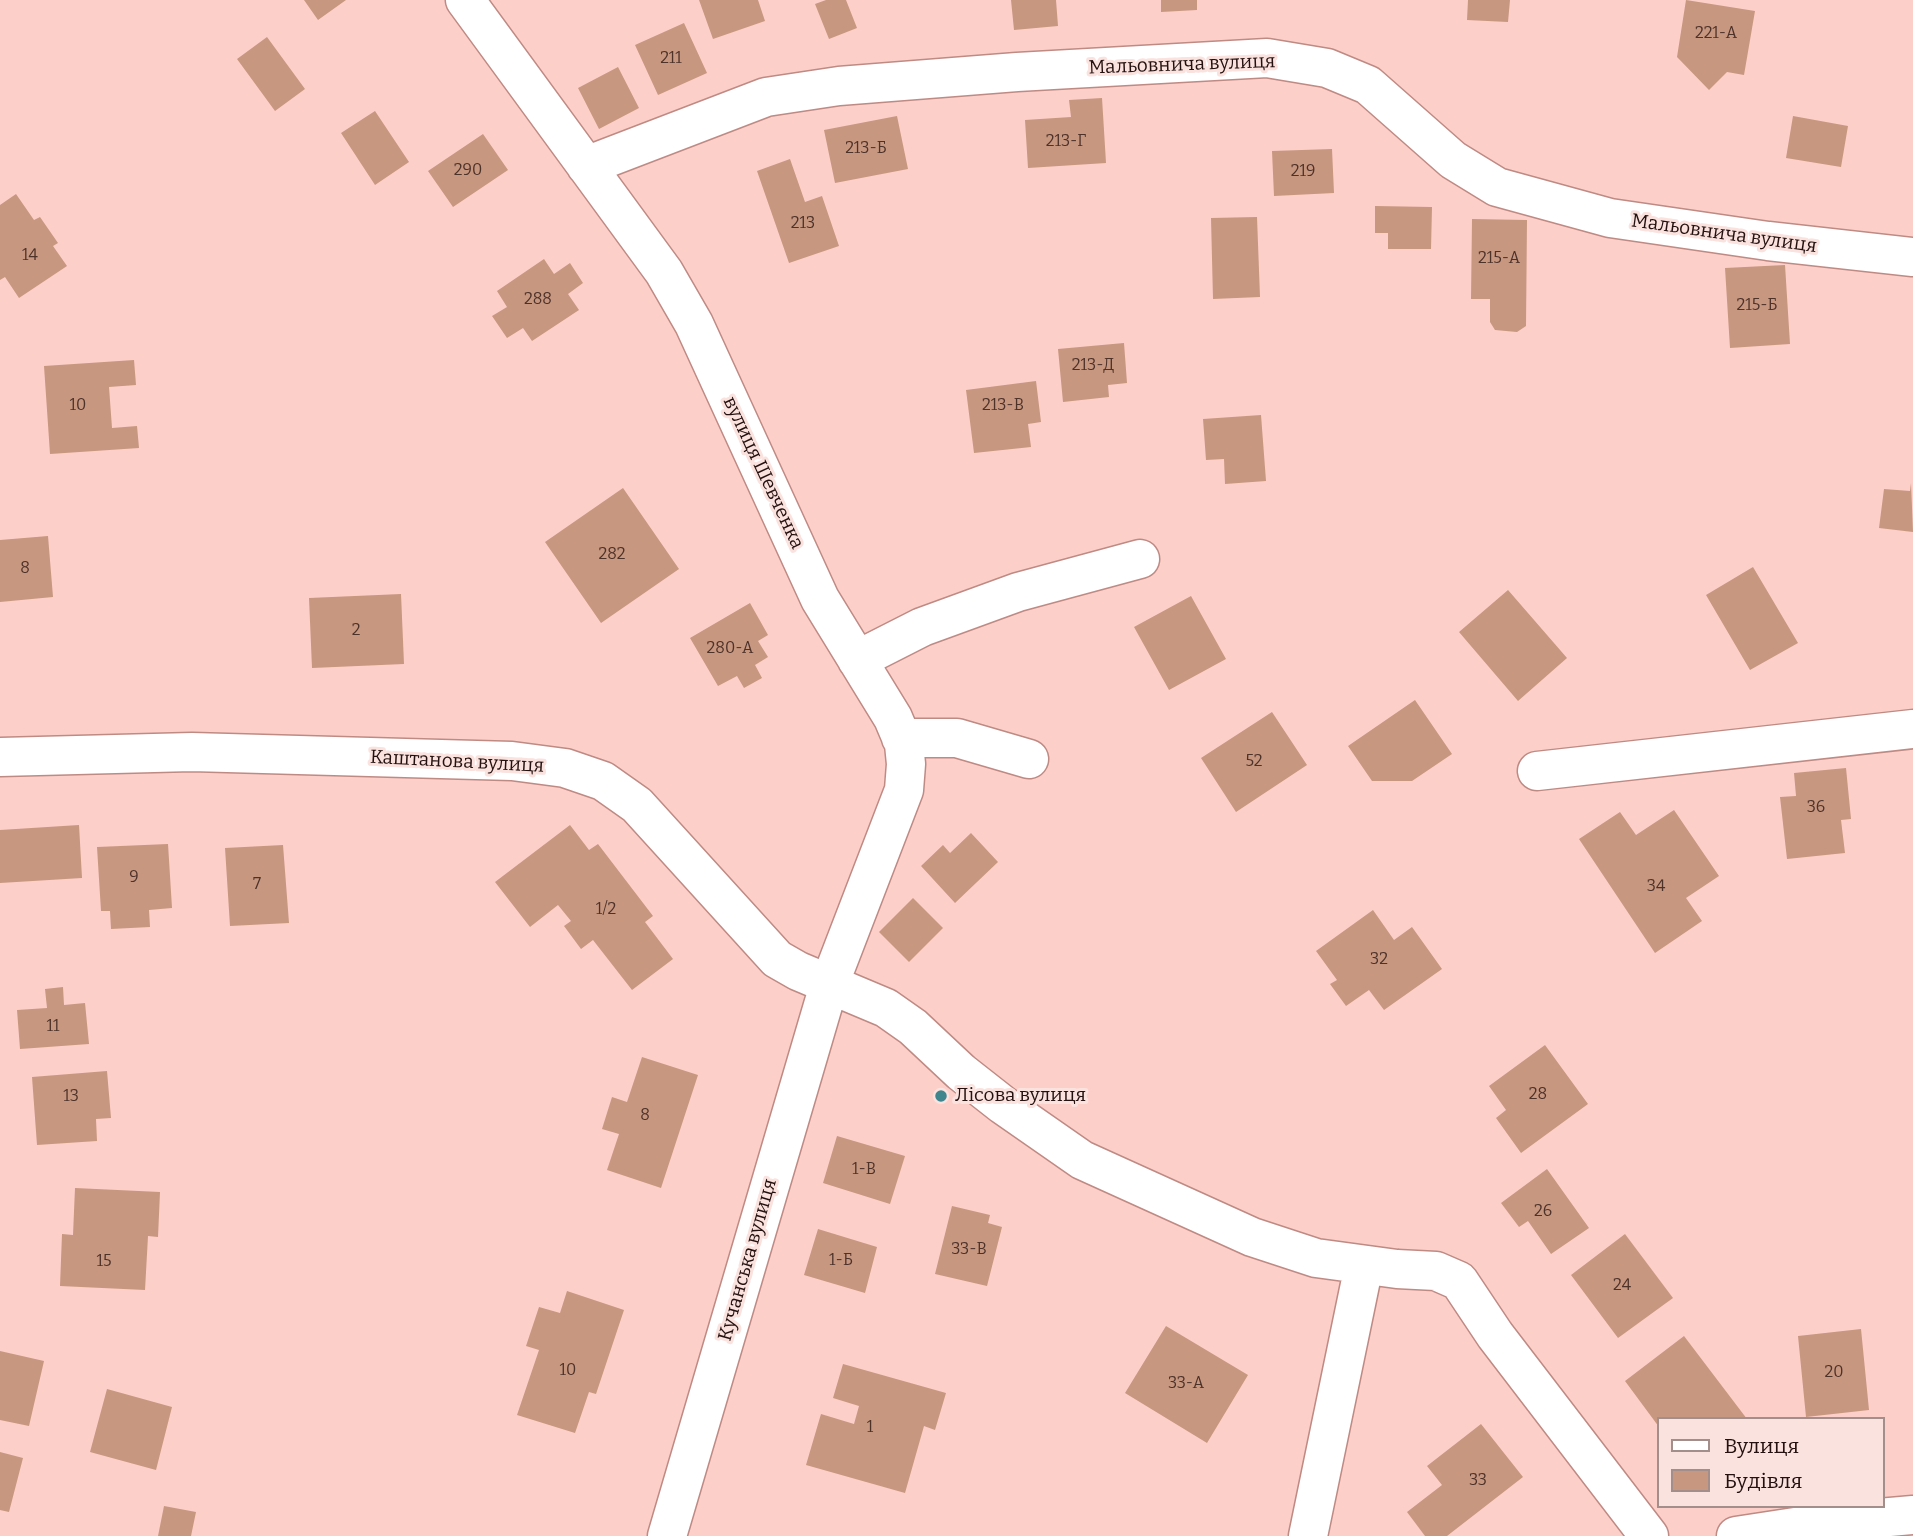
<!DOCTYPE html>
<html>
<head>
<meta charset="utf-8">
<style>
  body { margin:0 }
  #map { position:relative; width:1913px; height:1536px; overflow:hidden; background:#fdcfc9; font-family:Bitter,serif }
  canvas { display:block }
  .legend { position:absolute; left:1657px; top:1417px; width:228px; height:91px; box-sizing:border-box; background:#fae2df; border:2px solid #a48e8b; margin:0; padding:9px 12px; list-style:none; font-size:21px; color:#24100e }
  .legend li { display:flex; align-items:center; gap:14px; height:35px }
  .legend b { width:35px; border:2px solid #a48e8b }
</style>
</head>
<body>
<div id="map">
<canvas width="1913" height="1536"></canvas>
<ul class="legend">
<li><b style="height:9px;background:#fff"></b>Вулиця</li>
<li><b style="height:19px;background:#c79780"></b>Будівля</li>
</ul>
</div>
<script>
const c = document.querySelector('canvas').getContext('2d');
c.lineJoin = 'round';
function fill(path, color) {
  c.fillStyle = color;
  c.fill(path, 'evenodd');
}
function toPath(rows) {
  const path = new Path2D();
  for (const r of rows) {
    path.moveTo(r[0], r[1]);
    for (let i = 2; i < r.length; i += 2) path.lineTo(r[i], r[i + 1]);
  }
  return path;
}
function stroke(path, color, width, dash) {
  c.strokeStyle = color;
  c.lineWidth = width;
  c.lineCap = dash ? 'butt' : 'round';
  c.setLineDash(dash || []);
  c.stroke(path);
}
function drawText(font, color, halo, rows, align = 'center') {
  c.font = font + ' Bitter,serif';
  c.lineWidth = 6;
  c.setLineDash([]);
  c.textBaseline = 'middle';
  c.strokeStyle = halo;
  c.fillStyle = color;
  for (const [text, x, y, turn = 0] of rows) {
    c.save();
    c.translate(x, y);
    c.rotate((+turn || 0) * Math.PI / 180);
    c.textAlign = isNaN(turn) ? turn : align;
    if (halo) c.strokeText(text, 0, 0);
    c.fillText(text, 0, 0);
    c.restore();
  }
}
fill(toPath([
  [304,0,346,0,318,20],
  [699,0,758,0,765,21,713,39],
  [826,0,846,0,857,28,829,39,815,4],
  [1011,0,1056,0,1058,26,1014,30],
  [1161,0,1197,0,1197,10,1161,12],
  [1468,0,1510,0,1508,22,1467,20],
  [1686,0,1755,11,1744,75,1727,72,1709,90,1677,57],
  [684,23,707,73,658,95,635,45],
  [267,37,305,89,275,111,237,59],
  [618,67,639,108,599,129,578,88],
  [1102,98,1106,163,1028,168,1025,120,1071,117,1069,100],
  [375,111,409,162,375,185,341,133],
  [897,116,908,169,835,183,824,130],
  [1793,116,1848,126,1841,167,1786,158],
  [483,134,508,170,453,207,428,171],
  [1332,149,1334,193,1274,196,1272,151],
  [790,159,805,202,822,196,839,246,789,263,757,171],
  [16,194,34,220,40,217,58,243,53,246,67,266,19,298,5,277,0,280,0,205],
  [1375,206,1432,207,1431,249,1388,249,1388,233,1375,233],
  [1257,217,1260,297,1213,299,1211,218],
  [1472,219,1527,220,1526,326,1517,332,1495,330,1490,322,1490,299,1471,299],
  [544,259,554,274,570,263,583,283,568,294,579,310,532,341,523,328,507,338,492,316,507,307,497,291],
  [1785,265,1790,344,1730,348,1725,268],
  [1124,343,1127,383,1108,385,1109,397,1063,402,1058,349],
  [134,360,136,385,109,387,112,428,137,426,139,448,50,454,44,366],
  [1036,381,1041,422,1028,424,1031,447,974,453,966,390],
  [1261,415,1266,481,1225,484,1224,459,1206,460,1203,419],
  [1911,483,1913,532,1879,528,1884,489,1910,491],
  [623,488,679,569,601,623,545,542],
  [48,536,53,597,0,602,0,540],
  [1753,567,1798,643,1750,670,1706,595],
  [1508,590,1567,658,1518,701,1459,632],
  [401,594,404,664,312,668,309,598],
  [1191,596,1226,659,1169,690,1134,627],
  [750,603,768,635,758,641,768,657,755,665,762,678,744,688,737,676,718,686,690,638],
  [1415,700,1452,754,1412,781,1372,781,1348,746],
  [1272,712,1307,765,1236,812,1201,758],
  [1846,768,1851,819,1841,820,1845,853,1787,859,1780,797,1796,796,1794,773],
  [1674,810,1719,876,1686,898,1702,921,1655,953,1579,839,1620,812,1636,835],
  [79,825,82,878,0,883,0,830],
  [570,825,589,850,598,844,653,916,645,922,673,959,632,990,593,940,581,949,564,926,571,921,558,905,530,927,495,882],
  [971,833,998,862,955,903,921,866,943,845,950,853],
  [168,844,172,908,149,910,150,927,111,929,110,911,101,911,97,847],
  [283,845,289,923,230,926,225,848],
  [913,898,943,928,909,962,879,932],
  [1373,910,1394,940,1412,927,1442,969,1384,1010,1369,990,1346,1006,1330,984,1337,980,1316,951],
  [63,987,64,1005,85,1003,89,1044,20,1049,17,1010,47,1008,45,989],
  [1545,1045,1588,1104,1521,1153,1496,1118,1506,1110,1489,1086],
  [642,1057,698,1075,661,1188,607,1170,619,1134,602,1129,612,1097,627,1102],
  [107,1071,111,1118,96,1119,97,1141,37,1145,32,1077],
  [837,1136,905,1156,890,1204,823,1183],
  [1547,1169,1589,1228,1551,1254,1528,1221,1519,1227,1501,1203],
  [75,1188,160,1192,158,1237,148,1236,145,1290,60,1286,62,1234,73,1235],
  [952,1206,990,1215,988,1223,1002,1227,987,1286,935,1274],
  [818,1229,877,1247,865,1293,804,1275],
  [1625,1234,1673,1298,1618,1338,1571,1275],
  [567,1291,624,1310,596,1394,589,1392,575,1433,517,1415,539,1350,526,1346,539,1307,560,1313],
  [1166,1326,1248,1375,1207,1443,1125,1393],
  [1861,1329,1869,1410,1806,1417,1798,1336],
  [1684,1336,1747,1419,1659,1419,1659,1427,1625,1381],
  [0,1351,44,1361,29,1426,0,1420],
  [843,1364,946,1393,935,1430,924,1426,905,1493,806,1465,821,1414,854,1424,859,1406,833,1398],
  [107,1389,172,1407,156,1470,90,1452],
  [1481,1424,1523,1477,1447,1536,1425,1536,1407,1512,1442,1485,1427,1466],
  [0,1452,23,1458,9,1512,0,1510],
  [164,1506,196,1512,191,1536,158,1536]
]), '#c79780');
const minor = toPath([
  [465,0,664,272,694,324,820,599,893,718,904,744,906,764,904,790,829,985,667,1536],
  [586,166,766,97,839,86,1017,72,1267,58,1327,68,1368,85,1453,160,1497,187,1610,218,1768,241,1913,257],
  [857,660,922,627,1018,592,1140,559],
  [901,738,957,738,1029,759],
  [0,757,192,752,512,761,565,768,603,781,637,805,777,959,798,971,886,1008,913,1027,961,1072,1003,1105,1082,1160,1252,1237,1316,1258,1397,1269,1436,1271,1459,1281,1495,1335,1649,1536],
  [1537,771,1913,729],
  [1308,1536,1364,1265],
  [1736,1536,1821,1523,1913,1515]
]);
stroke(minor, '#bf8a84', 41);
stroke(minor, '#fff', 38);
for (const [x, y, r, color] of [
  [941,1096,7,"#3e858e"]
]) {
  const dot = new Path2D();
  dot.arc(x, y, r, 0, 2 * Math.PI);
  c.fillStyle = color;
  c.fill(dot);
  stroke(dot, '#fae2df', 2.5);
}
drawText('16px', '#4d322a', null, [
  ["221-А",1716,34],
  ["211",671,59],
  ["213-Г",1066,142],
  ["213-Б",866,149],
  ["290",468,171],
  ["219",1303,172],
  ["213",803,224],
  ["14",30,256],
  ["215-А",1499,259],
  ["288",538,300],
  ["215-Б",1757,306],
  ["213-Д",1093,366],
  ["10",78,406],
  ["213-В",1003,406],
  ["282",612,555],
  ["8",25,569],
  ["2",356,631],
  ["280-А",730,649],
  ["52",1254,762],
  ["36",1816,808],
  ["9",134,878],
  ["7",257,885],
  ["34",1656,887],
  ["1/2",606,910],
  ["32",1379,960],
  ["11",53,1027],
  ["28",1538,1095],
  ["13",71,1097],
  ["8",645,1116],
  ["1-В",864,1170],
  ["26",1543,1212],
  ["33-В",969,1250],
  ["1-Б",841,1261],
  ["15",104,1262],
  ["24",1622,1286],
  ["10",568,1371],
  ["20",1834,1373],
  ["33-А",1186,1384],
  ["1",870,1428],
  ["33",1478,1481]
]);
drawText('19px', '#24100e', '#fae2df', [
  ["Мальовнича вулиця",1182,65,-2],
  ["Мальовнича вулиця",1724,234,8],
  ["вулиця Шевченка",763,473,65],
  ["Каштанова вулиця",457,762,3],
  ["Кучанська вулиця",748,1260,-74]
]);
drawText('19px', '#24100e', '#fae2df', [
  ["Лісова вулиця",955,1096]
], 'left');
</script>
</body>
</html>
